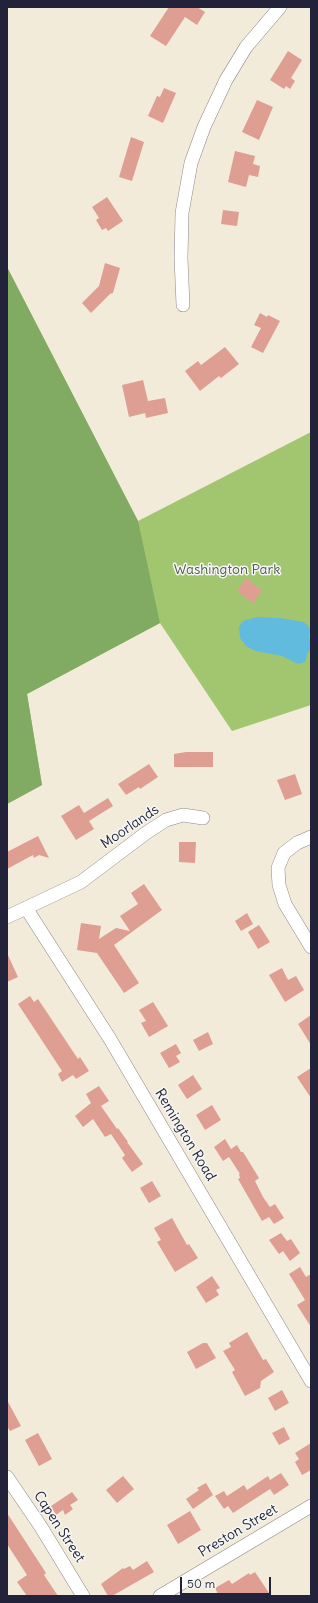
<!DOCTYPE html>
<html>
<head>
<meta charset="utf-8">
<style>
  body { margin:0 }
  #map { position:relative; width:318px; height:1603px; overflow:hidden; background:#f3ebda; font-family:Delius,sans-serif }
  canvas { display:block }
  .frame { position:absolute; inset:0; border:8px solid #22223b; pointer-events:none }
  .scale { position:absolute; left:180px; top:1577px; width:91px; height:18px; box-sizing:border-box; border:2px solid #22223b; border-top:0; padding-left:5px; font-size:12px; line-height:14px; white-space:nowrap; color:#22223b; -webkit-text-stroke:3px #f6f6f2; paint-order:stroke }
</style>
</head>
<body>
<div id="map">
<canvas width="318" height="1603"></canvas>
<div class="frame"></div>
<div class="scale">50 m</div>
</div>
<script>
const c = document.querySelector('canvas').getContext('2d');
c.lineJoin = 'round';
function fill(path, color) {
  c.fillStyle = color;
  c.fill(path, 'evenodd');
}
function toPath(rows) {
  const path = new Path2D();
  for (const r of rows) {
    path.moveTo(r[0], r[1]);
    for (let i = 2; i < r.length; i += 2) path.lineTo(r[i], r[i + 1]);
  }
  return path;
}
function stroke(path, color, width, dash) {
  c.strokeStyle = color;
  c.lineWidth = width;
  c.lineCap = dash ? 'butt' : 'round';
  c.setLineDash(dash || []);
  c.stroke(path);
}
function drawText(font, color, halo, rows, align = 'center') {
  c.font = font + ' Delius,sans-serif';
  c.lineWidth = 3;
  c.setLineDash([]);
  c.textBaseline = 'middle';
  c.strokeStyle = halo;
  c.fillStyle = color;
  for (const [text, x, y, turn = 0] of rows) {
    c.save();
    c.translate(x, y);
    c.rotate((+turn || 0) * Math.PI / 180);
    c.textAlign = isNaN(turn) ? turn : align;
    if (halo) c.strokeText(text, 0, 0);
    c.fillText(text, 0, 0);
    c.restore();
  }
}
fill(toPath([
  [7,267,138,521,311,432,311,705,232,731,160,623,27,694,42,785,7,804]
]), '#a2c66f');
fill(toPath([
  [7,267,138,521,160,623,27,694,42,785,7,804]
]), '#81ab62');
fill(toPath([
  [257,617,280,618,304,622,310,628,309,637,311,641,311,650,308,652,305,662,298,664,282,656,256,651,247,647,240,638,239,627,243,621]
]), '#60bbde');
fill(toPath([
  [169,7,197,7,205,12,197,25,185,17,166,46,150,36],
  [288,51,302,60,291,78,295,81,290,89,286,86,284,89,270,80],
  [164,88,176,93,163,123,148,116,157,96,160,97],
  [257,100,273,107,259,140,242,132],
  [131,137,144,142,132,181,119,177],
  [235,151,255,156,253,164,260,166,258,177,249,175,246,187,228,182],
  [107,197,123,221,108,231,106,228,102,230,96,220,99,218,92,207],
  [223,210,239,212,237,226,221,224],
  [105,263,120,268,113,293,110,294,91,313,82,303,99,286],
  [260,313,267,317,268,315,280,321,263,353,251,347,261,328,254,325],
  [225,347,239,364,221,378,219,376,200,391,185,371,198,361,201,365],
  [143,380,148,401,165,398,168,413,146,418,145,413,129,417,122,385],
  [246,578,262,591,253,603,237,591],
  [186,752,213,752,213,767,174,767,174,754],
  [149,764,158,777,140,789,139,787,126,795,118,784],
  [295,774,302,794,285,800,277,780],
  [108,798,113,806,89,821,94,829,76,840,61,816,79,805,84,813],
  [38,836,49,858,39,855,34,858,33,855,7,869,7,852],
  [179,842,196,842,195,863,179,862],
  [144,884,162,910,114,945,139,983,124,993,97,953,77,950,81,923,101,926,99,939,116,928,130,931,120,916,138,904,131,893],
  [247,913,253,924,241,931,235,921],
  [259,925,270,942,258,949,248,932],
  [7,953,18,977,7,982],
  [282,968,288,980,296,976,304,990,285,1002,269,975],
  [30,996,34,1002,38,999,78,1059,80,1057,89,1071,76,1079,73,1075,62,1082,58,1074,62,1071,18,1004],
  [153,1002,168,1026,149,1037,141,1023,146,1021,139,1010],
  [311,1015,311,1045,298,1024],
  [208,1032,213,1044,199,1051,193,1040],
  [176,1044,181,1053,176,1056,180,1062,169,1068,160,1053],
  [311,1068,311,1098,297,1077],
  [193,1075,202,1089,187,1099,178,1085],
  [99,1086,109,1101,101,1106,117,1129,118,1128,128,1142,127,1142,143,1164,132,1172,122,1158,125,1155,111,1134,105,1137,93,1119,83,1127,75,1116,91,1103,86,1094],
  [212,1105,221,1120,205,1130,196,1115],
  [225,1139,231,1149,237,1145,241,1152,243,1152,259,1178,255,1181,263,1197,270,1207,275,1204,284,1218,274,1224,269,1217,262,1221,238,1179,240,1178,239,1174,240,1174,229,1157,223,1161,214,1147],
  [152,1181,161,1196,149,1203,140,1188],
  [172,1218,187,1245,189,1244,198,1258,175,1272,157,1242,161,1240,154,1228],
  [281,1233,287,1241,291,1239,300,1253,290,1261,283,1251,279,1254,269,1240],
  [300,1267,306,1277,311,1274,311,1327,297,1305,305,1300,289,1274],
  [212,1276,220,1288,216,1290,219,1295,206,1303,196,1287],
  [247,1332,263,1360,266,1359,274,1372,261,1381,260,1388,245,1396,232,1372,235,1370,223,1351,231,1347,229,1343],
  [203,1343,207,1343,216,1358,196,1369,187,1352],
  [282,1390,289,1403,275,1411,268,1398],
  [7,1400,21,1426,10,1431,7,1426],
  [284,1427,290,1439,279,1445,272,1433],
  [38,1433,52,1459,39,1466,25,1440],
  [311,1443,311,1470,302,1475,295,1462,299,1459,295,1453],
  [281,1473,289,1485,274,1495,270,1489,233,1513,228,1506,224,1509,215,1496,224,1491,227,1496,244,1485,247,1490,268,1476,270,1480],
  [123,1476,134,1489,117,1503,106,1490],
  [206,1483,213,1495,193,1509,186,1499,199,1490,197,1488],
  [72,1492,78,1500,70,1505,73,1509,65,1515,63,1510,56,1515,51,1506],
  [190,1511,201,1530,178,1544,167,1525],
  [7,1513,46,1573,44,1575,58,1596,27,1596,17,1582,27,1575,7,1544],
  [147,1561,154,1572,112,1596,108,1596,101,1584,123,1568,124,1569,130,1566,133,1570],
  [255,1572,271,1596,219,1596,215,1588,229,1580,232,1584,249,1573,250,1575]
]), '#de9e91');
const minor = toPath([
  [183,305,181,258,182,213,191,163,204,127,226,80,246,47,280,7],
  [311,837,297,843,284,853,278,868,279,885,285,904,311,947],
  [26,908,110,1039,311,1381],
  [7,917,81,882,146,833,166,820,183,815,203,818],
  [7,1477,41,1527,83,1596],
  [160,1596,311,1506]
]);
stroke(minor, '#8a868a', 14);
stroke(minor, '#fff', 13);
drawText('14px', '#4f5b4d', '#f6f6f2', [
  ["Washington Park",227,570]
]);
drawText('14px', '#22223b', '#f6f6f2', [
  ["Moorlands",130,827,-34],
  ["Remington Road",185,1135,59],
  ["Capen Street",59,1527,57],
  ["Preston Street",238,1531,-31]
]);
</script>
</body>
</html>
